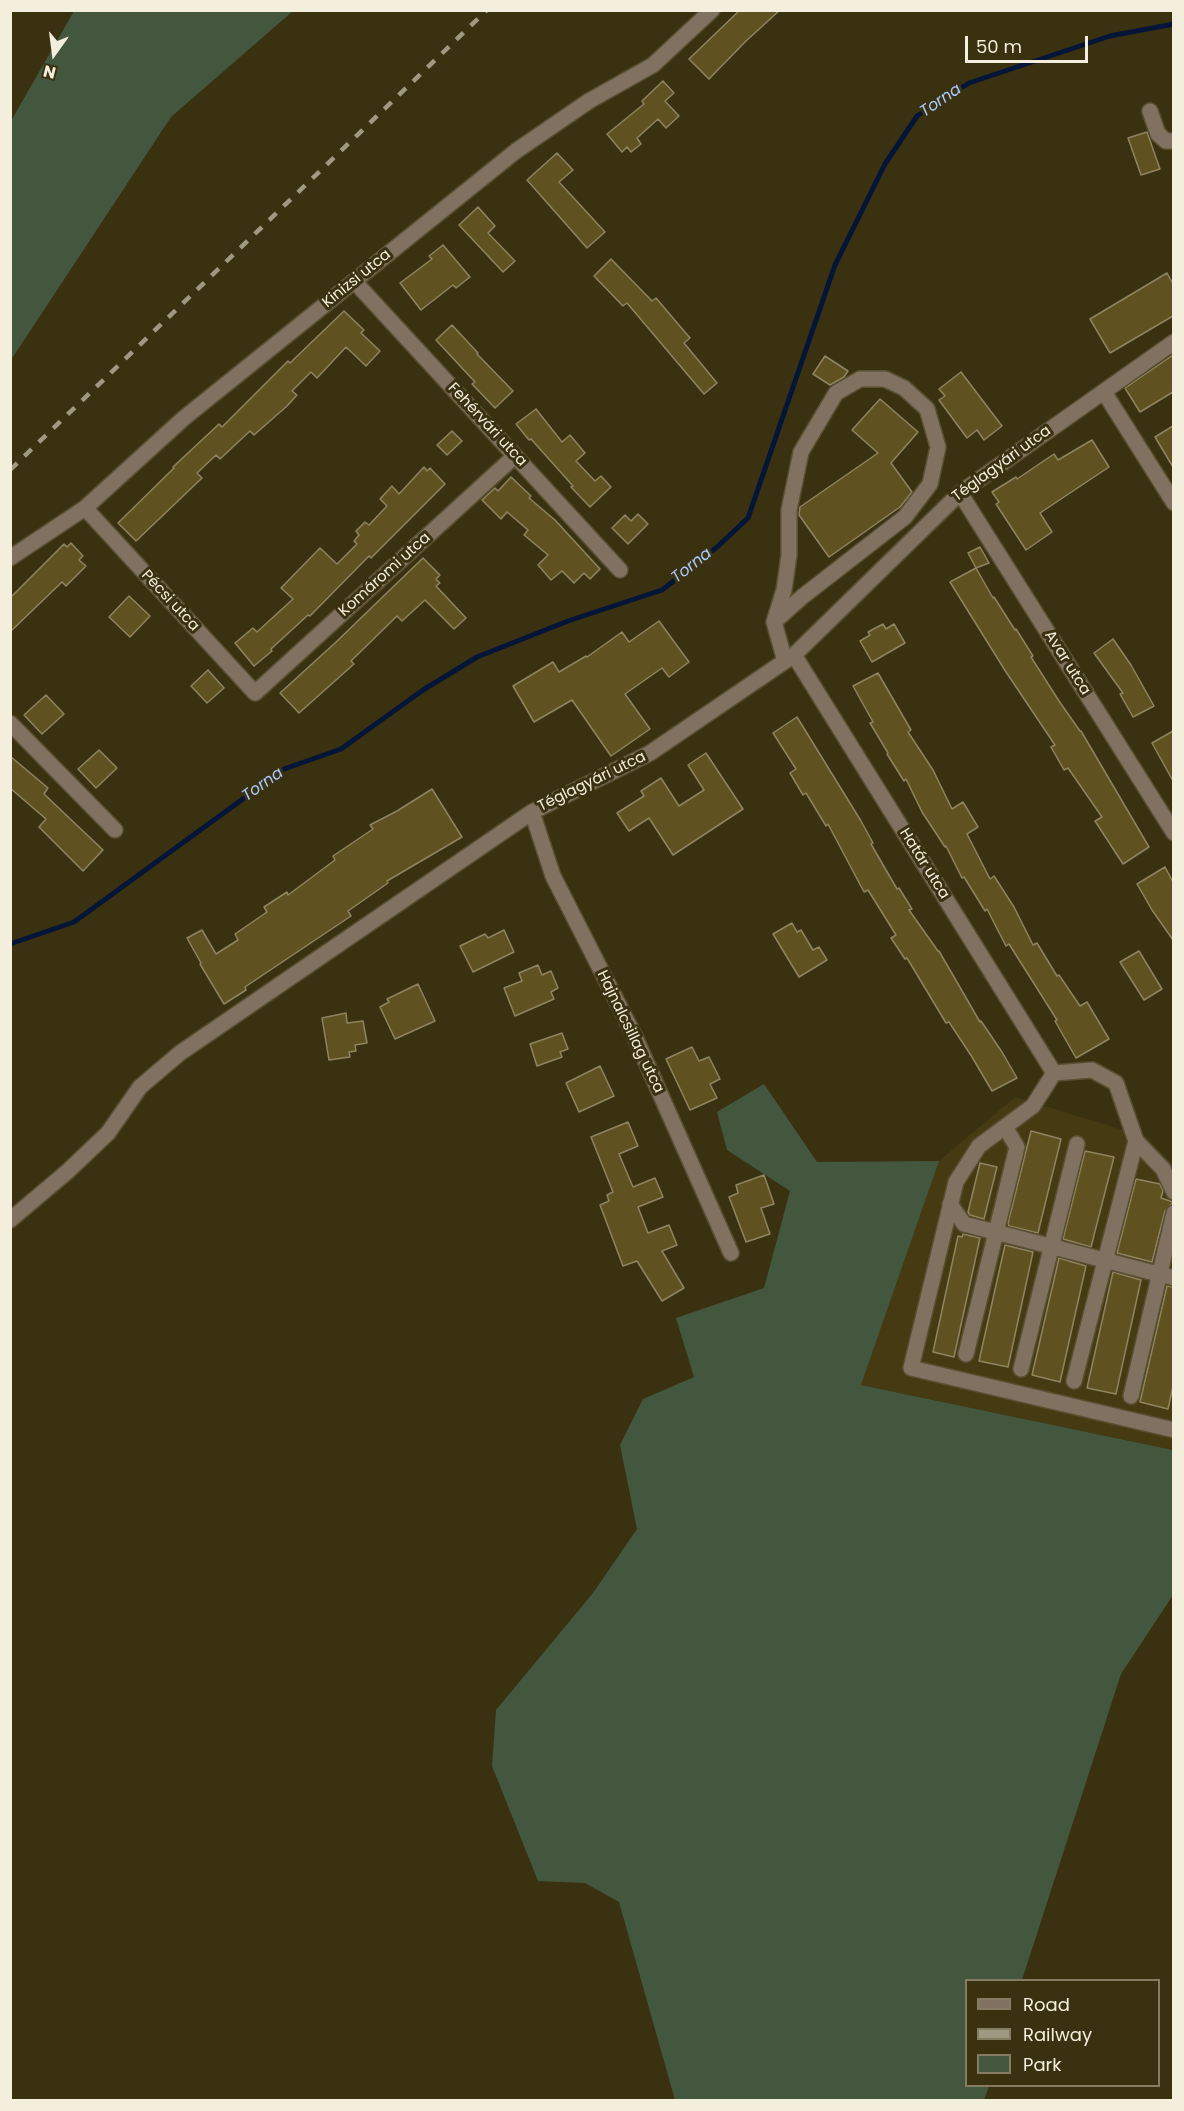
<!DOCTYPE html>
<html>
<head>
<meta charset="utf-8">
<style>
  body { margin:0 }
  #map { position:relative; width:1184px; height:2111px; overflow:hidden; background:#3a3111; font-family:Poppins,sans-serif }
  canvas { display:block }
  .frame { position:absolute; inset:0; border:12px solid #f4eedc; pointer-events:none }
  .legend { position:absolute; left:965px; top:1979px; width:195px; height:108px; box-sizing:border-box; background:#3a3111; border:2px solid #847d62; margin:0; padding:8px 10px; list-style:none; font-size:18px; color:#f4eedc }
  .legend li { display:flex; align-items:center; gap:12px; height:30px }
  .legend b { width:30px; border:2px solid #847d62 }
  .north { position:absolute; left:24px; top:24px; width:60px; height:60px; -webkit-text-stroke:4px #3a3111; paint-order:stroke; rotate:194deg; font-size:16px; font-weight:700; line-height:24px; text-align:center; color:#f4eedc }
  .north::after { content:''; display:block; margin:auto; width:21px; height:27px; background:#f4eedc; clip-path:polygon(50% 0,100% 100%,50% 72%,0 100%) }
  .scale { position:absolute; left:965px; top:36px; width:123px; height:27px; box-sizing:border-box; border:3px solid #f4eedc; border-top:0; padding-left:8px; font-size:18px; line-height:21px; white-space:nowrap; color:#f4eedc; -webkit-text-stroke:4px #3a3111; paint-order:stroke }
</style>
</head>
<body>
<div id="map">
<canvas width="1184" height="2111"></canvas>
<div class="frame"></div>
<ul class="legend">
<li><b style="height:8px;background:#817160"></b>Road</li>
<li><b style="height:8px;background:#a09981"></b>Railway</li>
<li><b style="height:16px;background:#43573e"></b>Park</li>
</ul>
<div class="north">N</div>
<div class="scale">50 m</div>
</div>
<script>
const c = document.querySelector('canvas').getContext('2d');
c.lineJoin = 'round';
function fill(path, color) {
  c.fillStyle = color;
  c.fill(path, 'evenodd');
}
function toPath(rows) {
  const path = new Path2D();
  for (const r of rows) {
    path.moveTo(r[0], r[1]);
    for (let i = 2; i < r.length; i += 2) path.lineTo(r[i], r[i + 1]);
  }
  return path;
}
function stroke(path, color, width, dash) {
  c.strokeStyle = color;
  c.lineWidth = width;
  c.lineCap = dash ? 'butt' : 'round';
  c.setLineDash(dash || []);
  c.stroke(path);
}
function drawText(font, color, halo, rows, align = 'center') {
  c.font = font + ' Poppins,sans-serif';
  c.lineWidth = 6;
  c.setLineDash([]);
  c.textBaseline = 'middle';
  c.strokeStyle = halo;
  c.fillStyle = color;
  for (const [text, x, y, turn = 0] of rows) {
    c.save();
    c.translate(x, y);
    c.rotate((+turn || 0) * Math.PI / 180);
    c.textAlign = isNaN(turn) ? turn : align;
    if (halo) c.strokeText(text, 0, 0);
    c.fillText(text, 0, 0);
    c.restore();
  }
}
fill(toPath([
  [1015,1097,1146,1137,1173,1165,1173,1450,861,1385,939,1161]
]), '#453a11');
fill(toPath([
  [74,11,293,11,171,117,11,360,11,121],
  [764,1084,817,1162,939,1161,861,1385,1173,1450,1173,1595,1121,1674,1022,1980,966,1980,966,2086,989,2086,984,2100,675,2100,619,1902,585,1883,538,1881,492,1766,496,1710,593,1593,637,1529,620,1445,643,1399,694,1377,676,1318,764,1288,790,1191,727,1150,717,1112]
]), '#43573e');
stroke(toPath([
  [10,944,74,922,284,769,341,749,423,690,477,657,568,621,662,590,716,548,748,518,835,265,885,164,917,116,969,83,1110,36,1174,24]
]), '#041537', 5);
const building = toPath([
  [740,10,780,10,746,41,709,79,689,59,740,10],
  [663,81,674,93,665,101,679,116,666,128,658,119,637,138,641,144,631,152,627,147,622,152,607,134,644,104,642,101,663,81],
  [1147,132,1160,169,1141,175,1128,138,1147,132],
  [557,153,573,170,559,182,605,232,587,248,527,180,557,153],
  [478,207,495,226,488,233,515,261,503,272,459,225,478,207],
  [443,245,470,277,456,288,453,285,421,310,400,283,432,259,429,256,443,245],
  [611,259,652,301,656,298,690,338,684,343,717,383,704,394,627,303,623,306,594,276,611,259],
  [1167,273,1173,284,1173,316,1110,353,1090,319,1167,273],
  [344,311,364,330,361,333,380,351,366,366,346,347,317,378,311,372,292,391,297,395,287,406,254,435,250,431,220,459,216,455,197,473,202,478,136,541,118,523,174,468,173,467,219,424,222,427,288,361,290,363,344,311],
  [452,325,478,353,477,354,513,391,495,408,472,384,475,382,436,340,452,325],
  [1173,355,1173,392,1140,412,1125,388,1173,355],
  [825,356,848,371,844,377,830,385,813,374,825,356],
  [961,372,1002,426,984,440,977,430,967,438,939,400,945,396,939,389,961,372],
  [880,399,918,432,891,463,912,492,900,507,829,557,799,515,800,507,878,453,852,430,880,399],
  [536,409,562,442,570,435,585,453,576,461,595,481,601,476,611,487,590,507,571,487,573,486,531,439,529,440,516,424,536,409],
  [1173,426,1173,467,1155,437,1173,426],
  [452,431,462,441,447,455,437,445,452,431],
  [1092,440,1109,467,1040,513,1052,532,1026,550,996,504,999,502,992,492,1016,477,1017,479,1054,454,1058,460,1092,440],
  [424,467,427,471,430,468,445,484,371,558,369,556,310,616,308,615,271,649,272,651,254,666,235,643,253,628,257,632,293,599,281,588,320,548,337,564,357,544,354,541,359,535,356,531,365,522,369,525,387,506,380,499,392,486,399,494,424,467],
  [511,477,531,496,529,498,555,520,600,569,590,579,584,573,574,583,562,571,551,580,538,565,548,555,524,535,528,530,507,512,501,519,482,500,495,488,498,491,511,477],
  [638,514,648,524,628,544,612,528,625,515,631,521,638,514],
  [71,543,83,556,79,560,86,566,66,586,62,582,10,632,10,598,64,544,67,547,71,543],
  [980,547,989,563,976,568,968,553,980,547],
  [423,558,440,575,436,579,440,583,436,586,466,618,454,629,425,600,402,621,397,616,351,661,354,664,299,713,280,693,335,643,423,558],
  [976,568,993,598,994,597,1015,630,1016,629,1033,656,1031,657,1059,701,1080,731,1081,731,1149,847,1123,864,1095,821,1102,817,1068,768,1064,770,1051,747,1055,745,1006,672,950,582,976,568],
  [129,596,150,616,130,637,109,617,129,596],
  [659,621,689,662,669,677,662,668,625,694,650,729,611,756,572,700,534,722,513,686,553,662,559,672,586,656,587,657,622,632,629,642,659,621],
  [883,624,886,629,894,624,905,643,872,662,860,641,870,635,868,632,883,624],
  [1113,639,1131,665,1154,706,1133,717,1120,694,1123,693,1094,653,1113,639],
  [208,670,224,688,207,703,191,686,208,670],
  [878,673,911,730,908,732,933,770,952,809,963,802,978,827,967,834,990,879,994,876,1014,907,1033,945,1037,943,1057,976,1059,975,1080,1006,1087,1002,1109,1039,1076,1058,1055,1021,1057,1020,1009,944,1006,946,987,909,985,911,964,877,962,878,946,846,945,847,922,812,906,779,904,781,887,754,888,753,870,723,873,722,853,686,878,673],
  [46,695,64,714,42,734,24,715,46,695],
  [797,717,861,821,873,843,871,844,897,889,899,888,912,909,909,910,938,951,939,951,980,1022,981,1021,1002,1052,1017,1078,992,1091,972,1057,949,1022,946,1023,907,958,905,959,891,938,896,935,868,890,864,892,828,824,826,826,806,793,803,795,790,773,796,769,773,733,797,717],
  [1173,731,1173,781,1152,743,1173,731],
  [99,750,117,768,96,788,78,769,99,750],
  [706,753,743,809,673,855,649,818,629,831,617,813,644,796,641,791,661,778,679,806,704,790,688,765,706,753],
  [10,756,48,788,44,794,103,850,83,871,39,827,46,819,10,788,10,756],
  [432,789,462,837,387,881,388,883,348,911,351,916,245,987,246,990,224,1004,200,964,201,963,187,938,202,930,216,954,238,940,235,934,267,912,264,907,287,892,288,895,335,860,333,856,373,829,370,825,397,811,432,789],
  [1165,867,1173,882,1173,940,1152,910,1137,884,1165,867],
  [792,923,797,932,801,930,813,950,819,947,827,960,799,977,773,934,792,923],
  [504,930,514,952,473,972,460,946,485,934,488,938,504,930],
  [1139,951,1162,989,1144,1000,1120,962,1139,951],
  [538,965,542,975,551,971,558,988,551,992,554,999,515,1016,504,988,522,981,519,973,538,965],
  [418,984,435,1021,395,1039,380,1007,389,1002,387,999,418,984],
  [346,1013,347,1023,363,1021,367,1043,355,1045,356,1051,349,1052,350,1057,329,1060,322,1018,346,1013],
  [562,1033,568,1049,560,1052,562,1057,537,1066,530,1044,562,1033],
  [692,1047,699,1061,709,1057,720,1079,710,1084,717,1098,690,1110,666,1059,692,1047],
  [600,1066,614,1096,579,1112,566,1083,600,1066],
  [628,1122,638,1146,619,1154,633,1187,655,1178,663,1197,638,1207,648,1233,669,1225,677,1245,662,1251,684,1288,662,1301,637,1261,623,1266,600,1205,609,1201,607,1195,613,1192,591,1137,628,1122],
  [1031,1131,1061,1139,1038,1233,1009,1226,1008,1223,1031,1131],
  [1085,1151,1114,1157,1091,1247,1063,1239,1085,1151],
  [980,1163,997,1167,984,1219,970,1215,968,1212,980,1163],
  [764,1175,774,1204,761,1208,770,1234,746,1242,729,1197,738,1193,736,1185,764,1175],
  [1136,1179,1160,1184,1163,1191,1161,1198,1173,1202,1165,1211,1152,1262,1117,1253,1136,1179],
  [963,1234,980,1238,954,1357,933,1352,958,1236,962,1237,963,1234],
  [1005,1245,1033,1252,1008,1367,979,1361,1005,1245],
  [1059,1258,1086,1266,1060,1382,1032,1375,1059,1258],
  [1113,1272,1141,1280,1116,1394,1087,1388,1113,1272],
  [1167,1286,1173,1287,1173,1386,1168,1409,1140,1402,1167,1286]
]);
fill(building, '#605220');
stroke(building, '#8e8462', 1.5);
const minor = toPath([
  [1150,111,1158,134,1166,141,1174,141],
  [354,281,620,570],
  [1104,392,1174,503],
  [960,493,1174,833],
  [85,508,255,693,515,456],
  [10,558,85,508,184,418,516,151,589,101,653,65,712,10],
  [774,622,802,597,905,517,930,484,938,447,927,409,904,388,885,379,860,379,836,393,801,452,789,510,789,555,784,590,774,622,785,661],
  [794,655,1054,1073],
  [10,723,115,830],
  [532,812,553,876,634,1035,731,1253],
  [1054,1073,1033,1106,979,1146,956,1182,911,1368,1174,1430],
  [1054,1073,1092,1070,1116,1083,1136,1141,1074,1381],
  [1136,1141,1163,1169,1174,1192],
  [950,1204,964,1224,1174,1278],
  [10,1220,68,1171,108,1133,140,1087,180,1053,532,812,650,753,794,655,960,493,1174,342],
  [966,1354,1017,1147,1005,1127],
  [1021,1369,1077,1144],
  [1131,1396,1174,1213]
]);
stroke(minor, '#584f31', 18);
stroke(minor, '#817160', 15);
stroke(toPath([
  [10,470,487,10]
]), '#a09981', 4.5, [10, 10]);
drawText('15px', '#f4eedc', '#3a3111', [
  ["Kinizsi utca",357,279,-39],
  ["Fehérvári utca",487,425,47],
  ["Téglagyári utca",1002,464,-36],
  ["Komáromi utca",385,575,-42],
  ["Pécsi utca",170,601,47],
  ["Avar utca",1067,663,58],
  ["Téglagyári utca",592,782,-26],
  ["Határ utca",924,864,58],
  ["Hajnalcsillag utca",630,1032,64]
]);
drawText('italic 16px', '#aac9fd', '#3a3111', [
  ["Torna",941,101,-34],
  ["Torna",692,566,-38],
  ["Torna",263,785,-35]
]);
</script>
</body>
</html>
